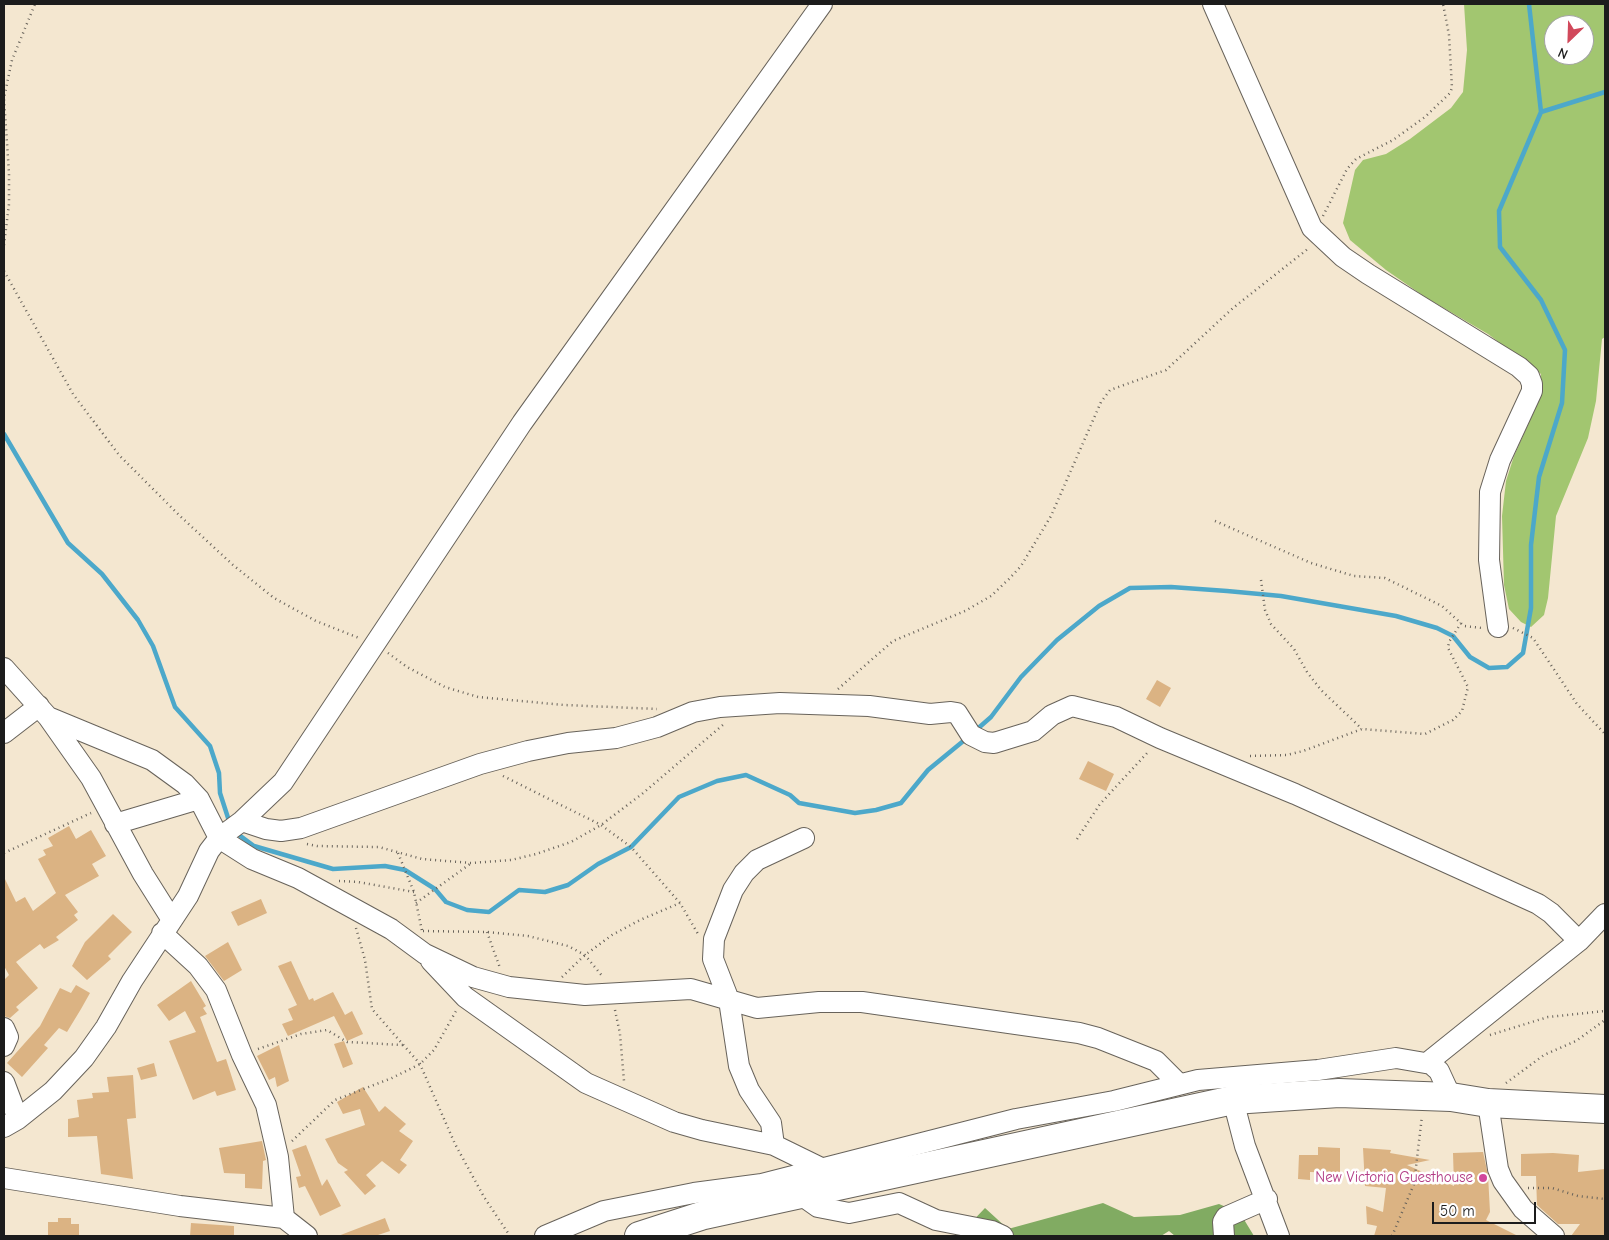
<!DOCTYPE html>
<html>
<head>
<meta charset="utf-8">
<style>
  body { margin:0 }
  #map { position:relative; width:1609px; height:1240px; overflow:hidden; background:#f4e7d0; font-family:"Comic Neue",sans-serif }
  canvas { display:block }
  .frame { position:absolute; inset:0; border:5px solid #1c1c1c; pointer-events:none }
  .north { position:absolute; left:1544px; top:15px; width:50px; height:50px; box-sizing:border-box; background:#fff; border:1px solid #a4a4a4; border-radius:50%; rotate:204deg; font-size:14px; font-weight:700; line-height:20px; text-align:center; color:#1c1c1c }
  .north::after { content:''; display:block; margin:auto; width:18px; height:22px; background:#d1495b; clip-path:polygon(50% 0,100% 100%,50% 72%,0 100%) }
  .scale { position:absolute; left:1432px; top:1202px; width:104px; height:22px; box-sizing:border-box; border:2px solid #1c1c1c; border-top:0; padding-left:6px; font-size:15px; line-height:18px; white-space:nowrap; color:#1c1c1c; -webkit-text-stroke:4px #fff; paint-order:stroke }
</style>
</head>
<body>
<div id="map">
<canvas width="1609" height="1240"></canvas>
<div class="frame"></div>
<div class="north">N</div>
<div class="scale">50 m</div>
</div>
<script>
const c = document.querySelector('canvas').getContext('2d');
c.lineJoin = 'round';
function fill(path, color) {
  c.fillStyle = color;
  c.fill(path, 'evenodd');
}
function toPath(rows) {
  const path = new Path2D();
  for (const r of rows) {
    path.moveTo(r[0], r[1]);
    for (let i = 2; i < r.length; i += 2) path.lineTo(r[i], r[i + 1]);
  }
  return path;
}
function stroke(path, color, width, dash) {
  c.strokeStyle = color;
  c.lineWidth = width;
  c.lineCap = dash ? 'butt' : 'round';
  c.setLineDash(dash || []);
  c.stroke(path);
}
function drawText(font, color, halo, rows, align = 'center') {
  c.font = font + ' "Comic Neue",sans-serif';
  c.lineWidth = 5;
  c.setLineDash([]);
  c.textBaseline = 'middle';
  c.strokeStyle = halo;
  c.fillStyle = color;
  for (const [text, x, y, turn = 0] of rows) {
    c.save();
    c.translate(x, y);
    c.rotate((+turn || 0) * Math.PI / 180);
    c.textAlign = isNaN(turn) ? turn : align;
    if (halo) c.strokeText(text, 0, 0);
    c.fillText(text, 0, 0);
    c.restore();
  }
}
fill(toPath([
  [1464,4,1605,4,1605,337,1602,339,1596,401,1588,438,1556,516,1548,598,1544,615,1531,627,1521,622,1509,609,1504,585,1502,516,1506,481,1514,456,1540,398,1541,374,1488,334,1425,297,1386,270,1350,240,1343,223,1355,170,1363,160,1386,154,1410,139,1451,108,1463,92,1467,50],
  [1554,25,1584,25,1584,55,1554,55]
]), '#a2c670');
fill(toPath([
  [1103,1203,1134,1217,1180,1215,1219,1204,1240,1213,1254,1236,1175,1236,1169,1231,1161,1236,969,1236,964,1230,985,1208,1008,1229]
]), '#81ab62');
stroke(toPath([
  [1541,112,1605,92],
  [4,434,68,543,102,574,138,620,153,646,175,707,210,746,219,773,220,793,230,824],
  [975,731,991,717,1021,677,1057,640,1099,606,1130,588,1171,587,1227,591,1281,596,1396,616,1437,628,1453,636,1470,657,1489,668,1507,667,1523,653,1531,608,1531,545,1539,477,1562,403,1565,350,1541,300,1500,247,1499,211,1541,112,1529,4],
  [235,832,254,846,333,869,385,866,405,870,435,889,446,902,467,910,489,912,519,890,545,892,568,885,598,864,631,847,679,797,717,781,746,775,790,795,799,803,855,813,876,810,901,803,928,770,967,738]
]), '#4ca8ca', 4.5);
fill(toPath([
  [1157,680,1171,688,1160,707,1146,699],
  [1088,761,1114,774,1106,791,1079,779],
  [69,826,76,839,91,830,106,856,92,864,99,876,65,895,78,912,74,915,78,920,56,937,59,940,44,949,40,944,16,962,38,988,16,1007,19,1010,10,1018,4,1016,4,980,9,975,4,966,4,877,16,902,25,897,33,911,56,893,38,859,46,855,43,850,53,846,48,838],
  [261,899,267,913,238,926,231,912],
  [113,914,132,932,108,956,111,959,87,980,72,966,85,942],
  [228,942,242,970,224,981,205,956],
  [291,961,309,1000,313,998,314,1001,333,992,345,1015,352,1011,363,1034,347,1041,334,1016,288,1036,282,1024,293,1020,288,1009,297,1005,278,966],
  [191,981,206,1006,203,1008,207,1014,200,1017,217,1062,226,1059,236,1090,217,1096,215,1091,193,1100,169,1041,196,1032,185,1011,169,1021,157,1005],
  [76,985,90,993,81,1009,67,1032,59,1028,44,1045,48,1048,22,1077,7,1063,40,1026,60,988,71,993],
  [344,1041,353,1064,343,1068,334,1044],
  [279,1045,289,1081,277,1087,275,1077,269,1080,257,1056],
  [154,1063,157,1076,141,1080,137,1068],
  [133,1075,136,1118,127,1119,133,1179,101,1174,97,1136,68,1137,68,1119,79,1117,77,1100,93,1098,92,1093,109,1092,107,1077],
  [363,1087,379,1112,385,1106,406,1124,399,1131,413,1141,400,1160,407,1165,399,1174,382,1161,366,1175,376,1186,365,1195,344,1172,348,1170,338,1163,325,1139,365,1125,360,1109,343,1114,337,1102],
  [262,1141,266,1160,263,1161,262,1189,245,1188,245,1174,224,1173,219,1148],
  [306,1145,322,1186,327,1179,341,1206,320,1216,305,1186,299,1188,296,1177,301,1176,292,1150],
  [1318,1147,1340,1148,1340,1173,1310,1172,1310,1180,1298,1179,1299,1155,1318,1155],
  [1363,1148,1391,1150,1390,1153,1430,1160,1407,1165,1454,1186,1453,1153,1483,1152,1488,1175,1490,1212,1486,1220,1518,1236,1374,1236,1377,1226,1367,1224,1366,1206,1383,1212,1386,1188,1365,1186],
  [1553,1153,1579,1155,1578,1172,1605,1169,1605,1236,1571,1236,1580,1224,1558,1224,1537,1205,1536,1176,1521,1176,1521,1154],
  [58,1218,71,1218,71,1224,79,1224,79,1236,48,1236,48,1222,58,1222],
  [385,1218,390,1231,375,1236,338,1236],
  [191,1223,234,1226,234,1236,190,1236]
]), '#dbb383');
const minor = toPath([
  [1213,4,1312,228,1343,257,1368,274,1519,367,1529,376,1532,384,1532,391,1500,460,1490,492,1489,560,1498,627],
  [4,668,48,717,91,778,143,874,172,920],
  [48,717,152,760,185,784,199,799,219,838,252,859,298,878,391,929,425,954,473,977,509,987,585,995,691,989,757,1008,819,1002,862,1002,1079,1033,1098,1038,1156,1061,1179,1084],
  [4,733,39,706],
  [242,821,266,829,281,831,301,828,480,764,528,751,568,743,616,738,657,727,693,712,720,707,780,703,869,706,930,714,951,712,957,713,971,735,985,742,994,743,1033,731,1052,715,1072,706,1116,717,1160,738,1295,794,1538,904,1551,913,1579,941],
  [115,824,199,799],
  [162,933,198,966,216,990,242,1055,266,1105,278,1157,284,1218],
  [431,961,465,997,586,1083,674,1122,702,1130,774,1145,821,1168],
  [4,1028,8,1037,4,1046],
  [1427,1063,1579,941,1605,914],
  [4,1082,18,1119],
  [1233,1100,1245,1146,1279,1236],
  [1488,1103,1498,1169,1503,1181,1523,1209,1554,1236],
  [4,1127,18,1119,53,1091,84,1058,106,1027,132,981,188,896,209,851,219,838,242,821,283,782,522,423,822,4],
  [774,1145,771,1123,749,1090,739,1066,729,1000,713,959,714,939,733,890,744,873,757,860,804,838],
  [4,1178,180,1206,284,1218,307,1236],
  [801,1195,818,1207,849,1213,899,1203,936,1220,992,1231,1003,1236],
  [545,1236,604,1211,694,1193,762,1184,1016,1119,1114,1101,1198,1080,1318,1070,1396,1058,1431,1064,1439,1071,1451,1097],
  [1224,1236,1223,1222,1226,1217,1267,1199]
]);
const highway = toPath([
  [639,1236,704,1215,1233,1100,1339,1093,1451,1097,1488,1103,1605,1109]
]);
stroke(minor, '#68635b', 22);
stroke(highway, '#68635b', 30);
stroke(toPath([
  [1323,216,1347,169,1356,159,1393,140,1425,117,1450,93,1452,88,1449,35,1443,4],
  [4,245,9,204,9,173,4,98,12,60,35,4],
  [4,271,73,394,119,455,180,516,233,565,274,598,316,621,359,638],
  [1215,521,1311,563,1354,576,1385,578,1442,606,1464,626,1482,628],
  [1261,580,1265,610,1271,624,1294,649,1307,672,1321,690,1362,729],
  [1513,628,1533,638,1577,704,1605,734],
  [388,653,407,667,445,687,478,697,564,705,657,709],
  [838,689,893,641,965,611,991,596,1009,579,1021,566,1051,516,1101,402,1110,390,1166,370,1233,308,1309,248],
  [1250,756,1287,755,1303,751,1362,729,1425,734,1453,720,1462,711,1468,687,1448,648,1449,642,1461,623],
  [503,776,601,825,631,847,680,903,698,934],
  [1077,839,1100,804,1149,751],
  [307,844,317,846,379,847,422,859,471,863,511,860,536,854,571,842,601,825,642,794,724,724],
  [4,853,91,813],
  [398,853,414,892,422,931],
  [339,881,358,882,414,892],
  [416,903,470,864],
  [356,928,365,960,372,1009,420,1064,455,1144,484,1197,510,1236],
  [423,931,487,932,528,936,568,946,585,955,603,977],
  [487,932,500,968],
  [562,977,585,955,612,935,640,920,680,903],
  [615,1010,620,1034,624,1081],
  [1490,1035,1548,1017,1605,1011],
  [258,1049,301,1034,327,1030,347,1042,403,1045],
  [1506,1083,1544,1055,1576,1041,1605,1020],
  [292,1141,335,1100,392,1078,420,1064,434,1050,456,1011],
  [1528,1188,1552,1188,1578,1196,1605,1199],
  [1392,1236,1414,1184,1422,1116]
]), '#68635b', 2.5, [1, 4]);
stroke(minor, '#fff', 20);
stroke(highway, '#fff', 28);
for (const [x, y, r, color] of [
  [1483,1178,5,"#d1479c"]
]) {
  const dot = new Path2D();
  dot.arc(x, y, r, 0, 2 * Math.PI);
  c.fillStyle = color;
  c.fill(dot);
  stroke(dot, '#fff', 2);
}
drawText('15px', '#b23c85', '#fff', [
  ["New Victoria Guesthouse",1473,1178]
], 'right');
</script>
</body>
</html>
